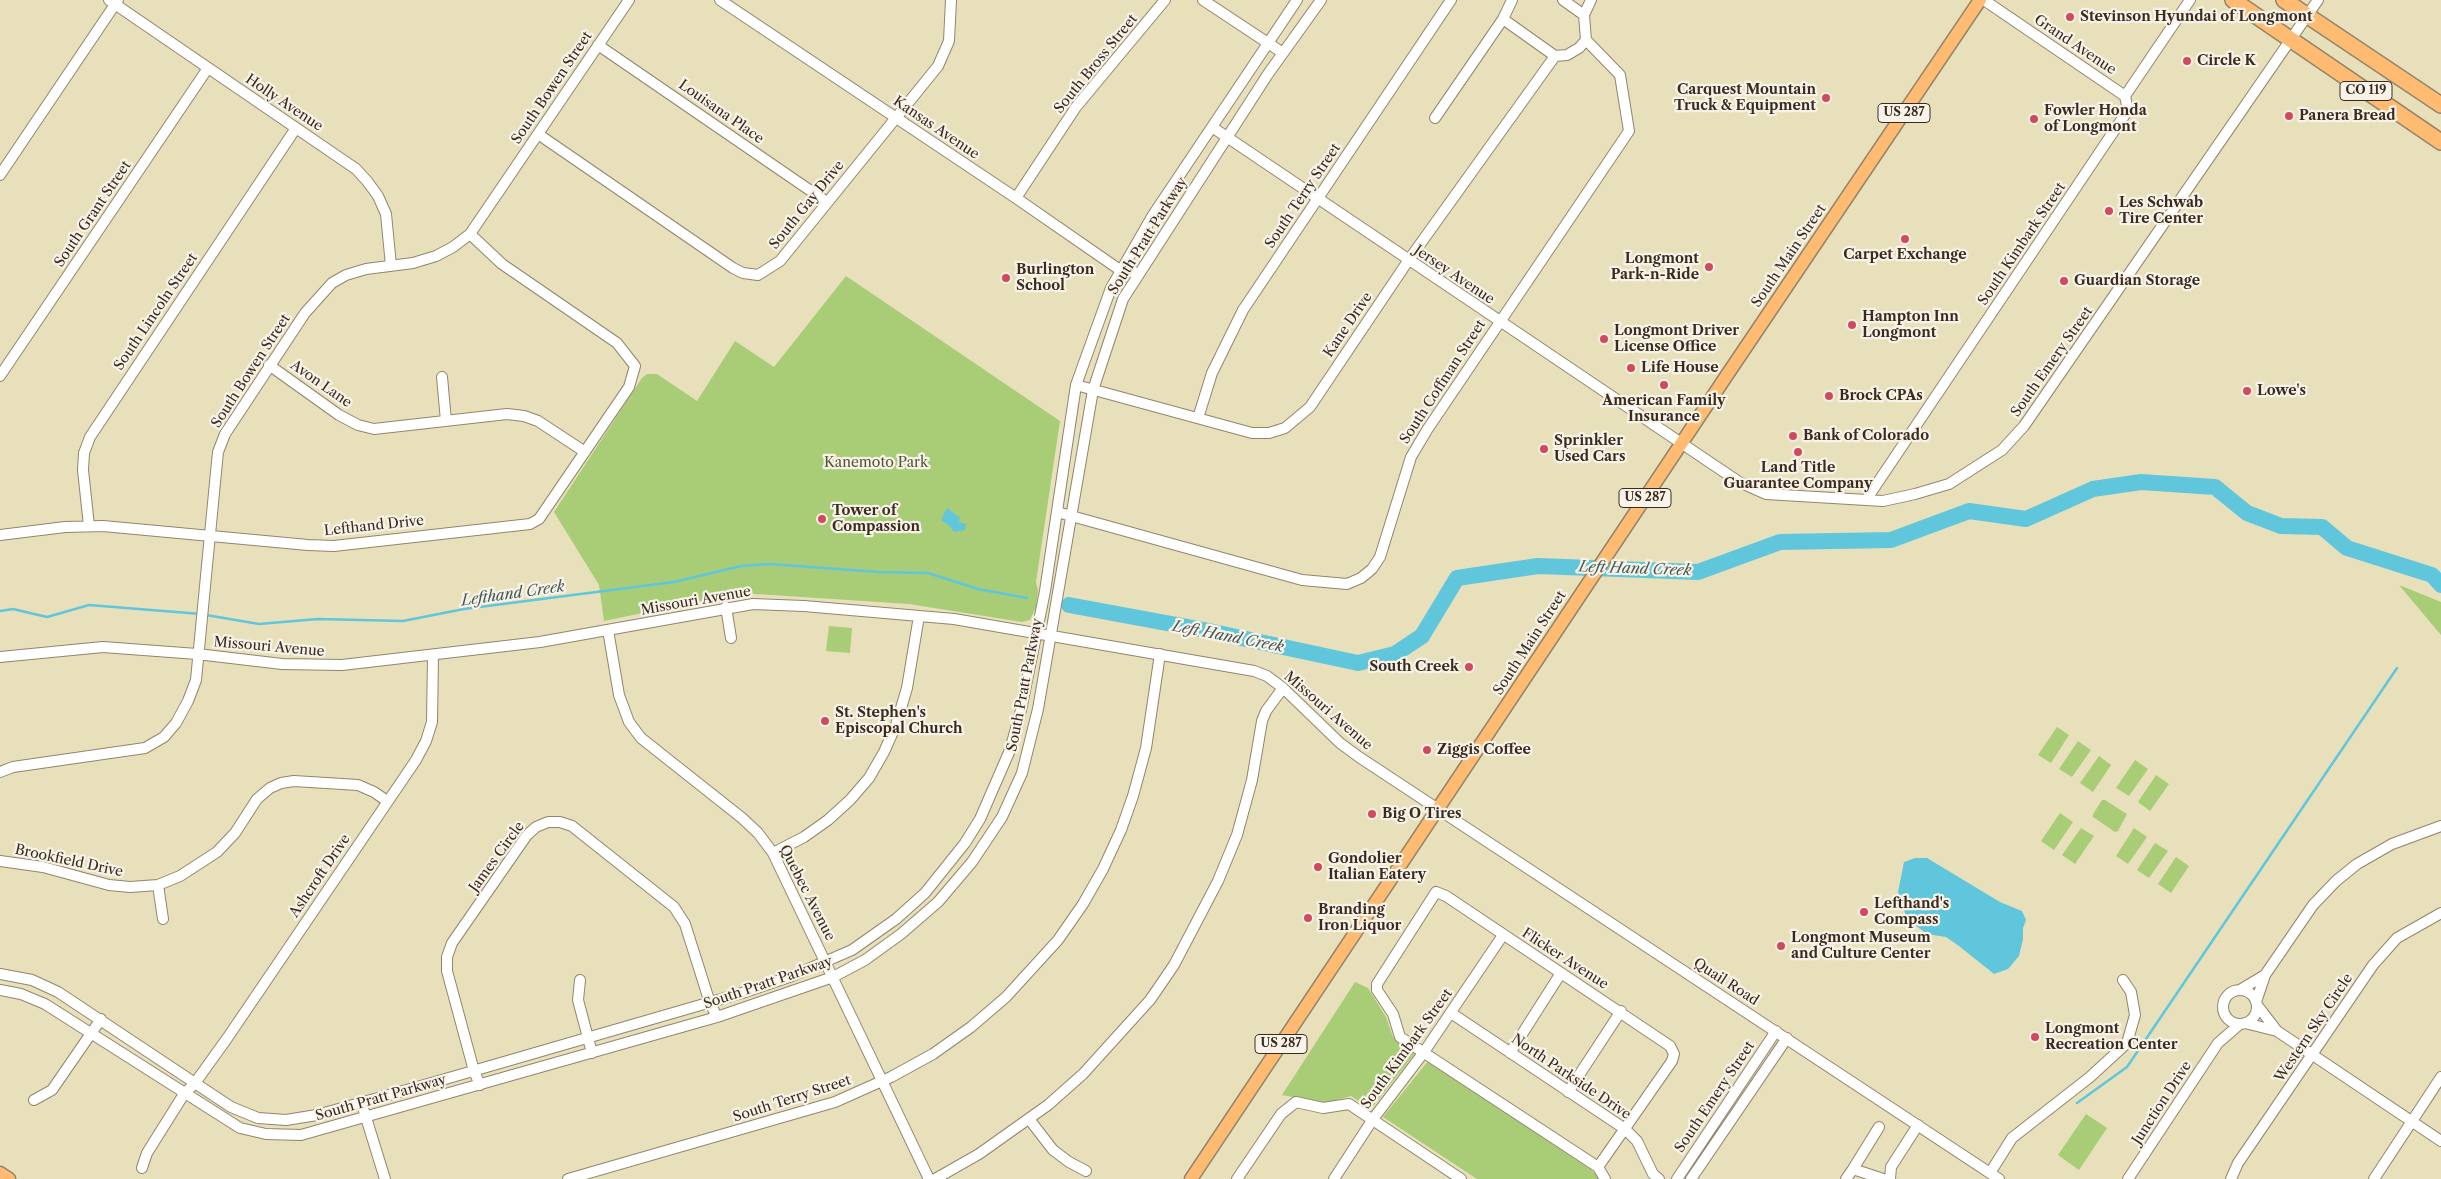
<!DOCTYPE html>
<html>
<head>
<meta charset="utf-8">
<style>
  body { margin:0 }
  canvas { display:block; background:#e8e0bb }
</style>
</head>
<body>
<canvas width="2441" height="1179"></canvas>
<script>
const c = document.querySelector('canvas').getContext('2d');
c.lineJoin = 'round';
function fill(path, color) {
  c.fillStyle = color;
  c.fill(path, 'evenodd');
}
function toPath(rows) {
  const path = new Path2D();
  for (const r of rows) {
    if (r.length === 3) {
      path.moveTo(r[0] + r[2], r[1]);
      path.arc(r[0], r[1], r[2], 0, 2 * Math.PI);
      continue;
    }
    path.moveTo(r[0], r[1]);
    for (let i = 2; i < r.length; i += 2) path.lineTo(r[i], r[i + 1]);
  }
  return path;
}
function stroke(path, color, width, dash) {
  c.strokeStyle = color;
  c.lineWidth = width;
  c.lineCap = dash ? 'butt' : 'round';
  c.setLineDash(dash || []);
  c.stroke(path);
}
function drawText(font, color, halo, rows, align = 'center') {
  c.font = font + ' "Libre Caslon Text",serif';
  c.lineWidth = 4.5;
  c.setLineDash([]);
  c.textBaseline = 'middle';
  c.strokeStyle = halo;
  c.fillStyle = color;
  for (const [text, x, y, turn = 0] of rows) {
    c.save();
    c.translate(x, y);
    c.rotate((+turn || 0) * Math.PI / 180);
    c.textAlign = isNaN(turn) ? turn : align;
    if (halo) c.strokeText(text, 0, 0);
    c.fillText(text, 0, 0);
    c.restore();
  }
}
fill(toPath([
  [846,276,1060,421,1036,582,1038,590,1036,607,1030,620,1022,622,909,604,740,593,604,621,599,585,554,512,642,378,647,374,657,374,697,401,735,341,774,367],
  [2399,585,2441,602,2441,635],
  [829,626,852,628,850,653,826,651],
  [2057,727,2069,735,2051,763,2038,755],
  [2078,741,2091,750,2072,777,2059,769],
  [2099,756,2111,765,2093,792,2080,783],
  [2135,760,2148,769,2129,796,2116,788],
  [2156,775,2169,784,2150,811,2138,802],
  [2102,800,2105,800,2127,814,2118,831,2115,832,2093,817,2093,814],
  [2060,813,2073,822,2054,850,2041,841],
  [2081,828,2094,836,2075,864,2062,855],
  [2134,828,2147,837,2128,864,2116,856],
  [2155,843,2168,851,2149,878,2137,870],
  [2176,857,2189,866,2171,893,2158,884],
  [1355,982,1368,988,1386,1017,1393,1037,1415,1053,1371,1109,1351,1096,1326,1103,1282,1095],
  [1428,1061,1590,1169,1601,1179,1477,1179,1383,1117],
  [2086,1114,2107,1128,2079,1170,2058,1155]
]), '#a8cd76');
fill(toPath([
  [947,508,960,518,959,522,966,524,965,530,954,532,950,526,941,520],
  [1915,858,1927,858,2000,902,2022,911,2026,920,2023,928,2023,939,2019,956,2008,969,1994,974,1959,946,1946,937,1927,934,1907,919,1898,892,1904,862]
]), '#5fc6dc');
stroke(toPath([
  [0,611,13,609,47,617,89,605,201,614],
  [206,615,259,624,318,619,403,621,464,609,674,582,741,566,770,564,878,572,928,573,978,589,1027,598],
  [2077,1103,2127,1067,2397,668]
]), '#5fc6dc', 2.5);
stroke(toPath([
  [1069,605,1204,630,1358,663,1395,654,1422,636,1457,578,1538,566,1698,572,1780,542,1891,540,1969,511,2026,519,2093,489,2141,482,2215,487,2247,513,2281,526,2322,527,2347,548,2432,575,2441,585]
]), '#5fc6dc', 16);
const minor = toPath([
  [109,0,356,169,367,181,378,196,386,214,391,266],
  [720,0,1016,198,1120,270,1138,273],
  [1203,0,1283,53],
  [1984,0,2125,96],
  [1584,15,1591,0],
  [1503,19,1555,56,1567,55,1579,48,1586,40],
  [598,45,827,202],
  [1435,118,1503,19,1512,0],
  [1212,127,1739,482,1766,494,1883,501,1915,494,1949,484,2002,450,2024,426,2318,0],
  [538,134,733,268,743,273,758,275,780,261,938,66,949,41,951,0],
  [0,175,118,0],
  [1016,198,1076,107,1165,0],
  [269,365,339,415,358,425,374,429,507,414,524,416,538,421,585,452],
  [0,376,208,68],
  [442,377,446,421],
  [1076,385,1252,433,1269,433,1285,428,1310,407,1408,261,1555,56],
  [1198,418,1212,373,1243,310,1451,0],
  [1866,500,2128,110,2125,96,2190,0],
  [1057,512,1302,580,1347,584,1361,578,1372,569,1380,557,1411,457,1427,430,1629,131,1620,75,1586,40,1584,15,1563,0],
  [89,526,83,470,84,453,90,437,296,128],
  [0,535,65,527,103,526,308,545,334,546,530,524,539,519,629,387,635,366,617,343,502,264,470,234],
  [726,607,731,638],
  [608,630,619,695,629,722,641,738,742,818,758,833,773,853,929,1179],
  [0,657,103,647,197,654,282,664,342,665,540,642,753,604,804,606,954,619,1254,671,1267,676,1283,688,1340,743,1359,757,1999,1179],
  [0,772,13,767,145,748,164,737,176,723,188,701,196,680,216,472,218,452,225,434,305,313,332,283,346,275,366,269,413,263,436,256,453,247,470,234,629,0],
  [773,853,804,837,828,820,850,800,869,778,884,752,896,725,907,688,919,616],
  [0,861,43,867,109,885,130,887,158,885,180,876,217,852,235,833,257,799,270,788,281,783,294,781,358,785,374,792,387,801],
  [158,885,163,919],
  [0,974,32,980,58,992,231,1107,258,1118,286,1120,317,1115,428,1084,742,993,792,976,852,950,896,919,925,893,965,843,980,819,1010,750,1021,710,1045,591,1076,385,1111,288,1153,215,1297,0],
  [580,980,578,1000,592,1053],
  [2240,1007,17],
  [0,990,21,994,45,1004,240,1128,266,1134,301,1135,717,1017,833,977,865,960,901,934,938,902,972,862,1002,817,1022,773,1038,709,1093,390,1123,299,1268,74,1321,0],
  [2240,990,2265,975],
  [2256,1002,2265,975,2313,905,2336,881,2357,864,2392,844,2441,826],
  [2257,1005,2277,1031,2441,1141],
  [1451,1013,1625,1129,1637,1141,1653,1174,1659,1179],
  [2245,1023,2277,1031],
  [1510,1053,1561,973],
  [480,1085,474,1071,447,971,447,957,452,943,527,835,536,827,548,822,560,822,572,826,674,907,685,924,710,1003,717,1017],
  [1568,1092,1621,1011],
  [34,1100,52,1090,101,1019],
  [364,1111,385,1179],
  [1029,1119,1053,1150,1069,1162,1086,1171],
  [1598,1167,1672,1061,1674,1054,1670,1046,1446,896,1436,892,1377,984,1377,990,1393,1014,1400,1037,1598,1167,1605,1179],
  [142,1168,147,1153,184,1094,195,1083,228,1037,416,760,426,741,432,722,433,656],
  [1853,1169,1879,1127],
  [1990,1173,2012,1138,2090,1077,2127,1043,2135,1015,2131,992,2123,980],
  [568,1179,835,1102,891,1077,933,1054,971,1027,1006,997,1058,940,1083,904,1103,869,1121,830,1133,796,1146,748,1160,654],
  [935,1179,979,1154,1048,1105,1083,1074,1150,1000,1174,965,1218,881,1237,835,1252,780,1262,721,1266,711,1283,688],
  [1237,1179,1281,1114,1296,1102,1323,1108,1349,1104,1461,1179],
  [1334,1179,1373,1119,1424,1052,1503,935],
  [1677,1179,1776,1031],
  [1691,1179,1787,1038],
  [1846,1179,1853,1169,1883,1179],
  [1890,1179,1891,1167,1918,1125],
  [2128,1179,2218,1043,2240,1024],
  [2231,1179,2238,1163,2373,965,2397,938,2441,913],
  [2374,1179,2441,1077]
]);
const major = toPath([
  [0,1173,9,1179],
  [1191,1179,1727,375,1980,0]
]);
const highway = toPath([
  [2233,0,2441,142],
  [2284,0,2441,105]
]);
stroke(minor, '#92856c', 12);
stroke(major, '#92856c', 15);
stroke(highway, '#92856c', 18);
stroke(minor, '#fff', 10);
stroke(major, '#ffbb71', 12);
stroke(highway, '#ffbb71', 15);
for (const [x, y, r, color] of [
  [2070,17,5,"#d1495b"],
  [2187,61,5,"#d1495b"],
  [1826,98,5,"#d1495b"],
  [2289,116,5,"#d1495b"],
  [2034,119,5,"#d1495b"],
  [2109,211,5,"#d1495b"],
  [1905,239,5,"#d1495b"],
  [1709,267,5,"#d1495b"],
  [1006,278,5,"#d1495b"],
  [2064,281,5,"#d1495b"],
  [1852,325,5,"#d1495b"],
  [1604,339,5,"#d1495b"],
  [1631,368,5,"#d1495b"],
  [1664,385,5,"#d1495b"],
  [2247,391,5,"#d1495b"],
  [1829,396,5,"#d1495b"],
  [1793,436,5,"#d1495b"],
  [1544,449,5,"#d1495b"],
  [1798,452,5,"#d1495b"],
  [822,519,5,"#d1495b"],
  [1469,667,5,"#d1495b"],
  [825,721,5,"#d1495b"],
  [1427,750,5,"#d1495b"],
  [1372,814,5,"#d1495b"],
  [1318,867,5,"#d1495b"],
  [1864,912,5,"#d1495b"],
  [1308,918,5,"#d1495b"],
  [1781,946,5,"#d1495b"],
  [2035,1037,5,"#d1495b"]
]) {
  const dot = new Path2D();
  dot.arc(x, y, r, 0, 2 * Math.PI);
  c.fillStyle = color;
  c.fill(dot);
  stroke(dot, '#f7f3e8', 2);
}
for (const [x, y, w] of [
  [2366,91,52],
  [1904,113,52],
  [1645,498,52],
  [1281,1044,52]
]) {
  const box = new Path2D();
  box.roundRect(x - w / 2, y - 9.5, w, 19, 4);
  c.fillStyle = '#f7f3e8';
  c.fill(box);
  stroke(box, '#3b2a1e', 1);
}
drawText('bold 12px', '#3b2a1e', null, [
  ["CO 119",2366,91],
  ["US 287",1904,113],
  ["US 287",1645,498],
  ["US 287",1281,1044]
]);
drawText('bold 14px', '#3b2a1e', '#f7f3e8', [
  ["Stevinson Hyundai of Longmont",2080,17],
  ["Circle K",2197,61],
  ["Carquest Mountain",1816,90,"right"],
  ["Truck & Equipment",1816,106,"right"],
  ["Fowler Honda",2044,111],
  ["of Longmont",2044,127],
  ["Panera Bread",2299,116],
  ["Les Schwab",2119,203],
  ["Tire Center",2119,219],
  ["Carpet Exchange",1905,255,"center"],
  ["Longmont",1699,259,"right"],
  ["Park-n-Ride",1699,275,"right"],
  ["Burlington",1016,270],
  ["School",1016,286],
  ["Guardian Storage",2074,281],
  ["Hampton Inn",1862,317],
  ["Longmont",1862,333],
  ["Longmont Driver",1614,331],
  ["License Office",1614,347],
  ["Life House",1641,368],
  ["Lowe's",2257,391],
  ["Brock CPAs",1839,396],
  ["American Family",1664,401,"center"],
  ["Insurance",1664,417,"center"],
  ["Bank of Colorado",1803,436],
  ["Sprinkler",1554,441],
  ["Used Cars",1554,457],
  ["Land Title",1798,468,"center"],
  ["Guarantee Company",1798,484,"center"],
  ["Tower of",832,511],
  ["Compassion",832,527],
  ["South Creek",1459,667,"right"],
  ["St. Stephen's",835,713],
  ["Episcopal Church",835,729],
  ["Ziggis Coffee",1437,750],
  ["Big O Tires",1382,814],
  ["Gondolier",1328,859],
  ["Italian Eatery",1328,875],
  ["Lefthand's",1874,904],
  ["Compass",1874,920],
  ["Branding",1318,910],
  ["Iron Liquor",1318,926],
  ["Longmont Museum",1791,938],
  ["and Culture Center",1791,954],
  ["Longmont",2045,1029],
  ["Recreation Center",2045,1045]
], 'left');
drawText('14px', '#3b2a1e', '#f7f3e8', [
  ["Grand Avenue",2075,45,34],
  ["South Bross Street",1096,64,-51],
  ["South Bowen Street",552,88,-56],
  ["Holly Avenue",284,103,34],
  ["Louisana Place",721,112,35],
  ["Kansas Avenue",936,128,34],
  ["South Terry Street",1303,196,-56],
  ["South Gay Drive",807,205,-51],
  ["South Grant Street",93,214,-56],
  ["South Pratt Parkway",1148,236,-58],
  ["South Kimbark Street",2022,244,-56],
  ["South Main Street",1789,256,-56],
  ["Jersey Avenue",1454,275,34],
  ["South Lincoln Street",156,312,-56],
  ["Kane Drive",1348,325,-56],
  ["South Emery Street",2052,362,-55],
  ["South Bowen Street",251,371,-57],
  ["South Coffman Street",1443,382,-57],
  ["Avon Lane",321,384,35],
  ["Lefthand Drive",374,526,-6],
  ["Missouri Avenue",696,601,-10],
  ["South Main Street",1530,643,-57],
  ["Missouri Avenue",269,647,5],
  ["South Pratt Parkway",1025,685,-79],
  ["Missouri Avenue",1328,711,41],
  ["James Circle",497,857,-54],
  ["Brookfield Drive",69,861,12],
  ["Ashcroft Drive",320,876,-56],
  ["Quebec Avenue",807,893,63],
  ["Flicker Avenue",1565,959,33],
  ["Quail Road",1726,982,33],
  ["South Pratt Parkway",768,983,-19],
  ["Western Sky Circle",2314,1028,-56],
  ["South Kimbark Street",1407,1049,-54],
  ["North Parkside Drive",1571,1077,34],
  ["South Emery Street",1715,1097,-56],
  ["South Pratt Parkway",381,1098,-16],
  ["South Terry Street",792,1099,-18],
  ["Junction Drive",2162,1103,-57]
]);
drawText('14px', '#565334', '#f7f3e8', [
  ["Kanemoto Park",876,463]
]);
drawText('italic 15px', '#465957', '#f7f3e8', [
  ["Left Hand Creek",1635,569,2],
  ["Lefthand Creek",513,594,-8],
  ["Left Hand Creek",1228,637,11]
]);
</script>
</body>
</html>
